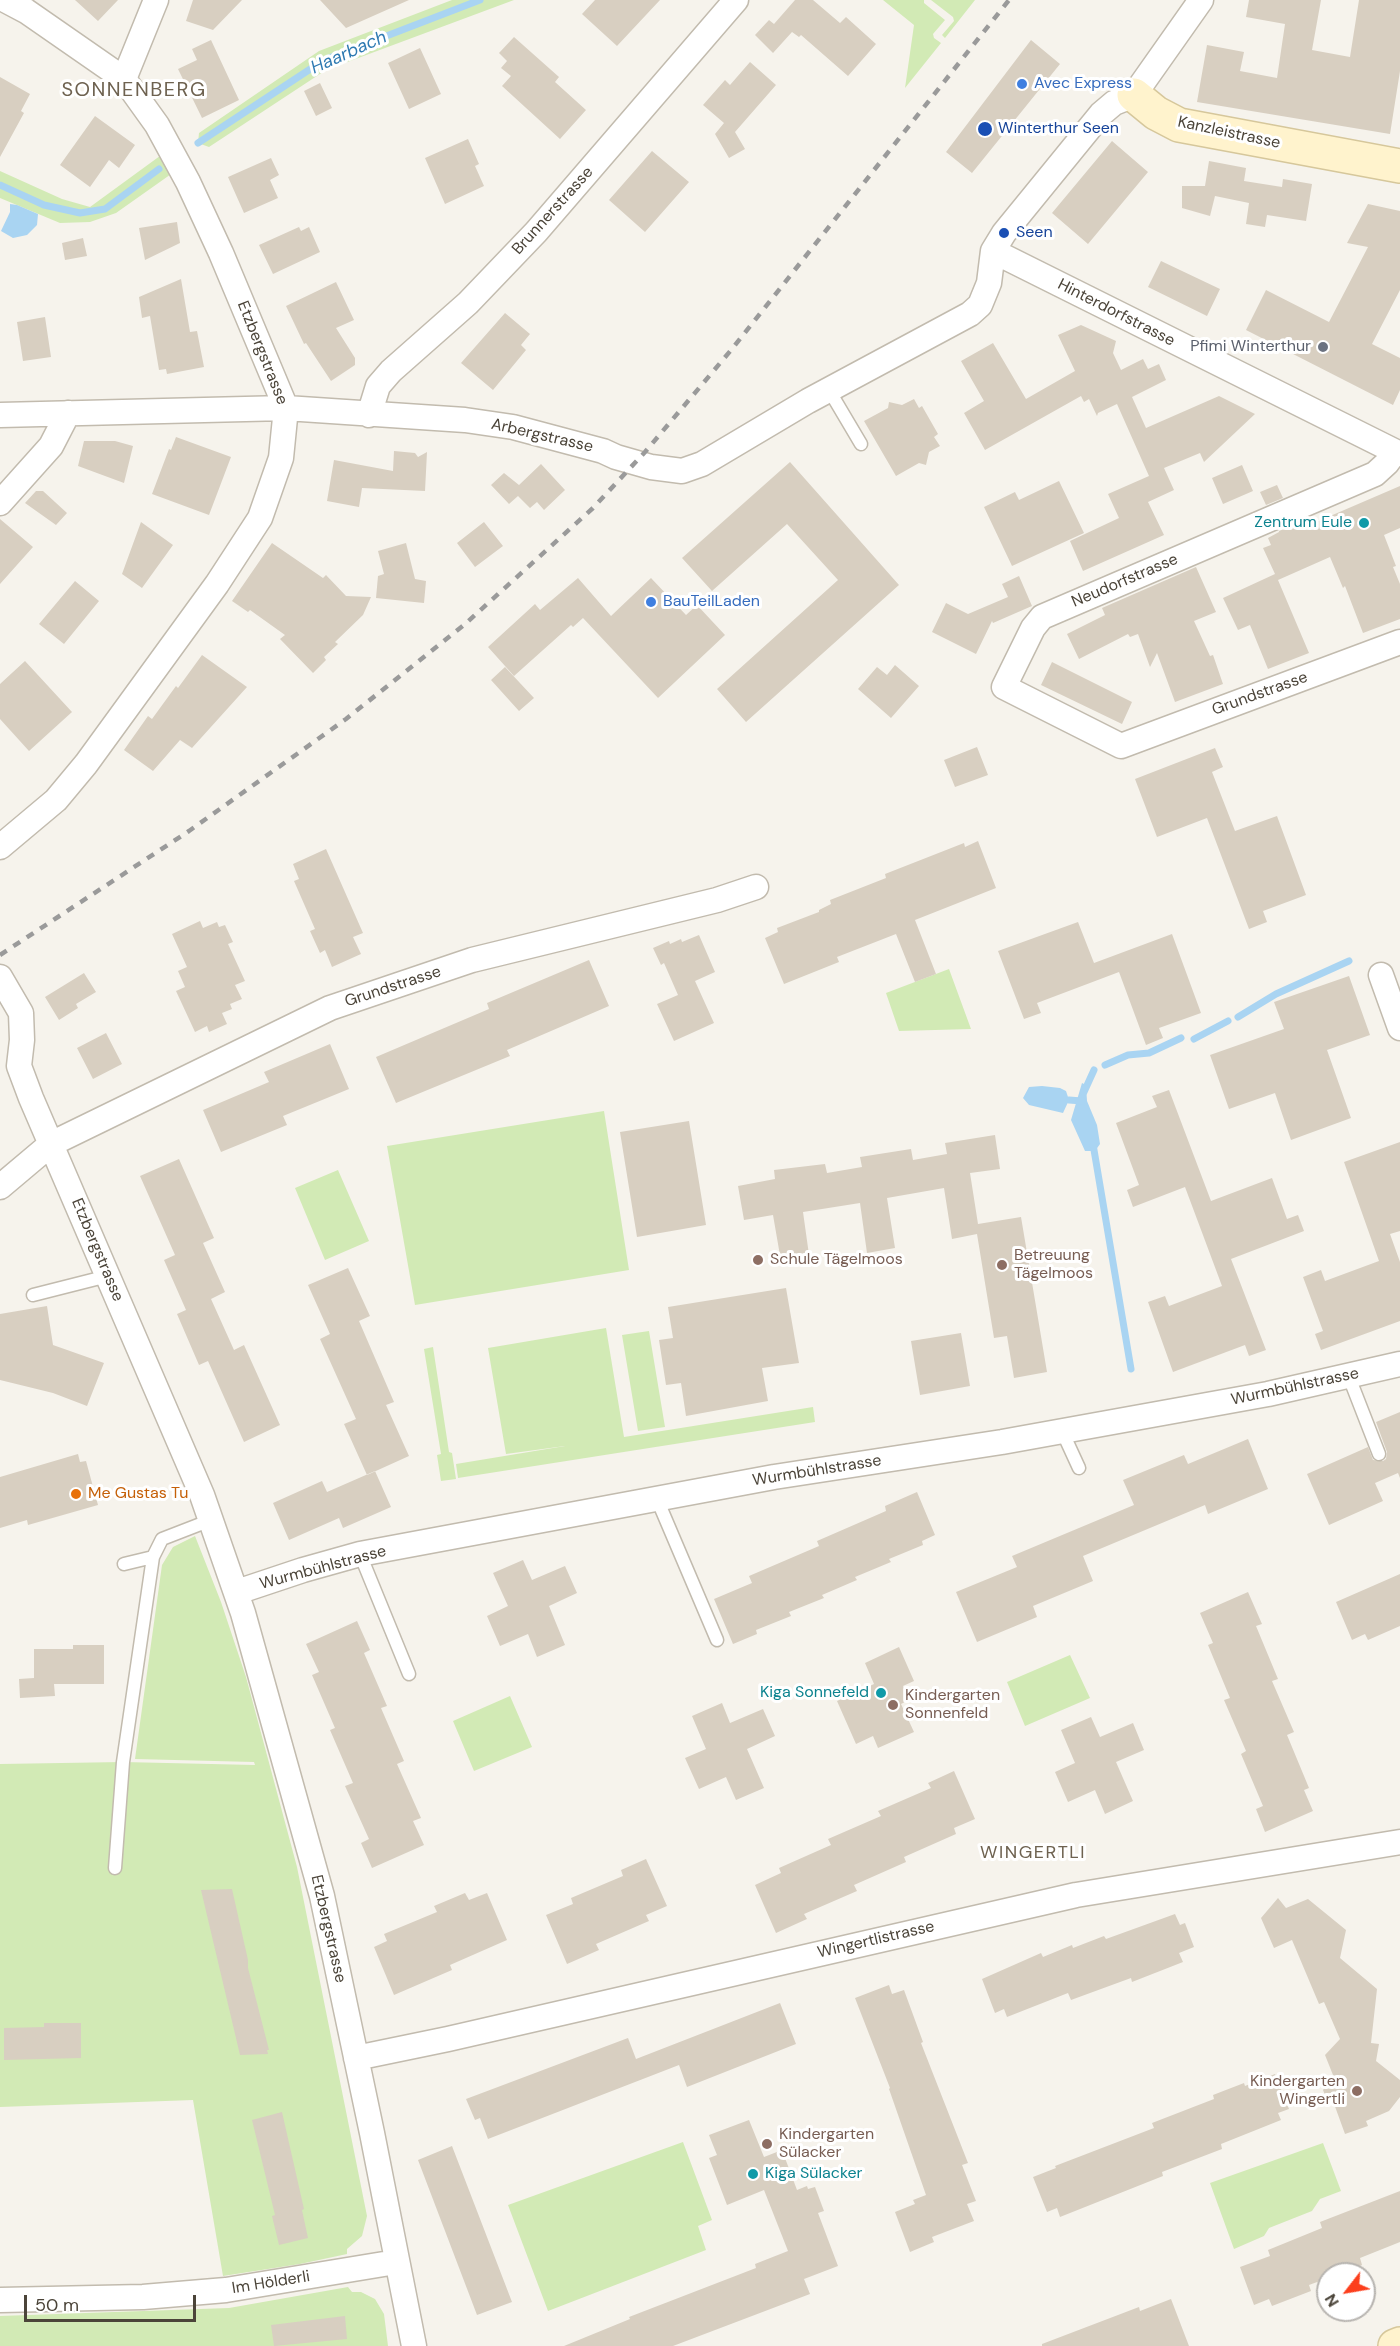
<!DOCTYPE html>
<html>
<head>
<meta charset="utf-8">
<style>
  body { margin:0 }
  #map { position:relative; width:1400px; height:2346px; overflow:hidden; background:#f6f3ec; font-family:"DM Sans",sans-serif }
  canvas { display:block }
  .north { position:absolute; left:1316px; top:2262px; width:60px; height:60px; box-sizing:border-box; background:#fff; border:2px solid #b7b4b0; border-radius:50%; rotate:239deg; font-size:16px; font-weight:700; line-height:24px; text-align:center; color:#4b4439 }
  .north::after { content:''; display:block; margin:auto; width:21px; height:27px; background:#fc3f1d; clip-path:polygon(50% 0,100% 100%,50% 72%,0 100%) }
  .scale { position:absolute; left:24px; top:2295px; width:172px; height:27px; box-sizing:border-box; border:3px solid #4b4439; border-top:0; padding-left:8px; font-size:18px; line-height:21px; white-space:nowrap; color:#4b4439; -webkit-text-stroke:4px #fff; paint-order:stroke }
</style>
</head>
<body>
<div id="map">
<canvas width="1400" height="2346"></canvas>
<div class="north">N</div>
<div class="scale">50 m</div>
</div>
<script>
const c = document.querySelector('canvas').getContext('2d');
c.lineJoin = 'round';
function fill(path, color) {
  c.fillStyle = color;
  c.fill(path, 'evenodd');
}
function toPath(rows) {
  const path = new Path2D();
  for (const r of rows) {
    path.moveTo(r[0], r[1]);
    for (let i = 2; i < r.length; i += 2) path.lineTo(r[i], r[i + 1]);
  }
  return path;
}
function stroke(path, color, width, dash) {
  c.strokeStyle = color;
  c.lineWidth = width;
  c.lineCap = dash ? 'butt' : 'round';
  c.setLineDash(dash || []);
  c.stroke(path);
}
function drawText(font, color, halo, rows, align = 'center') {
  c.font = font + ' "DM Sans",sans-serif';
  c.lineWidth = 6;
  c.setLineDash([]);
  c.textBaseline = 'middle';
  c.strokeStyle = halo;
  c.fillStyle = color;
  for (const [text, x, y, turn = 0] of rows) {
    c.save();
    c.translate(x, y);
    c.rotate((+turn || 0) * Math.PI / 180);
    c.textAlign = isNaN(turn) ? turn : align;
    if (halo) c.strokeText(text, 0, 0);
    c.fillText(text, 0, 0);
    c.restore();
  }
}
fill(toPath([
  [452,0,514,0,326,70,209,147,198,143,199,133,319,51],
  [883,0,924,0,924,3,945,20,933,34,934,38,941,43,905,88,914,25],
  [931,0,975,0,945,38,942,35,954,21,953,17],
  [164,153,174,172,116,213,90,222,60,223,0,198,0,171,62,199,90,207],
  [949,969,971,1029,899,1031,886,993],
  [604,1111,629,1270,415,1305,387,1146],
  [338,1170,369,1241,325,1260,295,1188],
  [606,1328,624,1437,813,1407,815,1422,458,1478,456,1464,565,1446,506,1454,488,1348],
  [649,1331,665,1427,638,1431,622,1335],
  [433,1347,449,1452,452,1453,456,1479,441,1481,437,1455,441,1454,424,1349],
  [195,1536,221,1602,246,1677,297,1867,367,2216,362,2236,347,2249,347,2254,300,2264,223,2276,193,2100,0,2107,0,1764,123,1762,255,1765,254,1762,135,1759,162,1565,173,1547],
  [1070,1655,1090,1698,1025,1726,1007,1682],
  [510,1696,532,1747,474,1771,453,1721],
  [683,2142,712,2220,698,2226,706,2250,548,2311,508,2205],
  [1323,2143,1341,2191,1320,2199,1312,2211,1269,2228,1264,2236,1234,2249,1210,2183],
  [348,2287,352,2292,361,2292,375,2299,384,2314,388,2346,0,2346,0,2316,229,2308]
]), '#d2eab5');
fill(toPath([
  [10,204,17,205,38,214,37,225,27,235,13,238,1,231,10,212],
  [1082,1083,1086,1085,1087,1101,1097,1125,1100,1144,1095,1151,1085,1151,1071,1120],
  [1042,1086,1060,1088,1066,1091,1069,1100,1063,1113,1029,1105,1023,1098,1029,1087]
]), '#a9d4f2');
stroke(toPath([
  [198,143,324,60,480,0],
  [0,185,44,205,80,213,105,209,159,169],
  [1238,1017,1276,994,1349,961],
  [1194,1039,1228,1021],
  [1105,1065,1128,1055,1149,1053,1181,1038],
  [1084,1092,1094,1070],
  [1069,1100,1082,1101],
  [1093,1144,1131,1369]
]), '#a9d4f2', 7);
fill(toPath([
  [75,0,118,0,98,21],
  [193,0,242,0,213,30,186,21],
  [320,0,409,0,346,28],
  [595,0,660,0,617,46,582,14],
  [795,0,813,0,840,23,846,17,876,44,848,76,801,35,799,37,792,32,773,53,755,35,769,20,774,24],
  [1249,0,1321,0,1312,50,1350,57,1359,0,1400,0,1400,71,1390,134,1197,102,1207,45,1244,52,1240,71,1277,78,1285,24,1246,17],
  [514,37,559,77,555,82,586,110,560,139,502,86,511,76,501,68,507,61,499,53],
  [211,40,239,100,202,118,178,69,197,60,192,49],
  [1031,40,1060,64,972,173,946,152],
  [420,48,441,94,409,109,388,63],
  [750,62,776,85,735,132,745,149,729,158,715,134,724,123,703,105,725,80,730,85],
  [0,77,30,94,21,111,24,113,0,157],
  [320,83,332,108,316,116,304,91],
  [95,116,135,145,119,168,109,160,90,187,60,165],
  [468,139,479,164,475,166,484,186,445,204,425,158],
  [1112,141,1148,172,1088,244,1052,213],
  [652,151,689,182,645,232,609,200],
  [271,158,279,175,270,180,278,198,244,213,228,177],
  [1209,161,1246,168,1244,181,1282,187,1283,179,1312,184,1306,221,1267,215,1265,227,1246,224,1249,203,1215,196,1210,216,1182,208,1182,186,1205,186],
  [1368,204,1400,211,1400,290,1372,344,1400,358,1400,390,1393,405,1246,330,1266,290,1329,322,1368,247,1347,243],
  [177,222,180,243,145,260,139,228],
  [299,227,301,231,309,227,320,252,273,274,259,245],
  [83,238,87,256,65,260,62,243],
  [1161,261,1220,289,1207,316,1148,287],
  [181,279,190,332,197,331,204,367,167,374,166,369,159,370,150,316,142,318,139,297],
  [336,282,354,320,336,328,355,358,355,365,331,381,306,343,304,344,286,306],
  [505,313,530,334,521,345,526,350,493,390,461,363],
  [45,317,51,357,23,361,17,322],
  [1081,325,1116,341,1113,353,1121,370,1143,359,1148,369,1159,364,1166,380,1132,397,1146,428,1219,396,1255,414,1204,462,1200,453,1164,468,1174,490,1148,502,1164,535,1083,571,1070,541,1119,518,1108,494,1149,476,1117,404,1098,413,1097,416,1089,399,1084,402,1081,396,985,450,964,413,984,401,961,361,993,343,1026,399,1075,371,1058,335],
  [914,399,919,408,922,406,938,434,934,437,940,446,929,452,926,465,919,463,896,476,864,421,888,408,889,402,902,405],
  [176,437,231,457,209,515,152,494,169,449,171,450],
  [84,441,115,441,133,446,124,483,78,466],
  [394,451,415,453,418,457,427,452,425,491,362,488,359,507,327,501,334,460,393,471],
  [790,462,899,585,746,722,717,689,838,580,787,524,712,591,682,558],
  [541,464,565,490,544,510,537,502,530,508,518,496,509,504,491,485,504,473,519,485],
  [1242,465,1253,491,1223,504,1212,478],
  [1059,481,1084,533,1012,566,984,507,1015,492,1019,500],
  [1277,485,1283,498,1266,505,1260,492],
  [1400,486,1400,528,1384,535,1396,566,1393,567,1400,584,1400,619,1363,633,1345,586,1343,588,1330,557,1278,580,1309,653,1268,669,1250,625,1238,630,1223,598,1275,574,1263,548,1271,545,1268,538,1279,532,1279,531,1304,521,1307,526],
  [36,491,43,491,67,513,56,525,25,503],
  [0,519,33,547,0,584],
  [141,522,173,545,142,588,122,574],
  [484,522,503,546,475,567,457,543],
  [272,543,323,578,326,575,346,596,371,597,363,615,335,642,338,644,324,657,326,660,313,673,280,639,285,635,250,610,248,612,232,601],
  [406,543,415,579,426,581,424,603,376,598,378,576,384,574,378,551],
  [1196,567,1216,612,1194,621,1210,656,1213,655,1223,684,1175,702,1157,653,1150,667,1138,634,1130,637,1128,634,1079,659,1067,634,1105,615,1102,608],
  [1019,576,1032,606,993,623,992,621,976,654,932,632,946,603,968,614,1008,597,1002,584],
  [578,578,611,616,651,578,686,615,697,605,725,635,658,698,583,618,573,627,571,625,514,676,488,647,535,604,540,610],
  [75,581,99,601,64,644,39,624],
  [202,655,247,687,192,748,180,740,153,771,124,750,148,716,152,719,176,686,178,688],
  [25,661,72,712,29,751,0,719,0,684],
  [1052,662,1132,702,1122,724,1041,685],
  [895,665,919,686,891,718,858,689,877,667,887,675],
  [505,667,534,698,519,711,491,680],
  [977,747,988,775,955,787,944,760],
  [1215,748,1223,767,1212,772,1235,831,1277,816,1306,895,1263,911,1267,922,1249,929,1207,818,1157,837,1135,779],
  [978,841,996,888,915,920,936,974,915,982,896,934,837,957,839,962,784,984,765,938,778,932,777,928,819,912,819,910,831,904,830,900,886,878,885,874,964,843,965,847],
  [326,849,363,933,353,937,361,954,332,967,325,950,320,953,310,931,315,929,294,881,299,879,293,864],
  [200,921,203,928,217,922,219,927,225,925,233,942,228,944,245,981,235,985,242,999,230,1004,232,1009,222,1013,227,1024,209,1032,207,1026,195,1032,176,991,185,987,178,971,187,967,172,934],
  [1078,922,1094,963,1172,934,1201,1013,1159,1028,1163,1038,1146,1045,1119,972,1037,1003,1041,1013,1024,1019,998,951],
  [699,935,715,972,695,981,714,1023,674,1041,657,1004,678,995,664,963,661,965,653,948,669,941,670,944,681,939,682,942],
  [589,960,609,1006,507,1050,510,1056,396,1103,376,1057,489,1009,487,1003],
  [84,973,96,992,76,1004,78,1008,59,1020,45,997],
  [1349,976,1370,1035,1327,1050,1351,1118,1291,1140,1275,1093,1229,1109,1210,1055,1284,1029,1274,1002],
  [106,1033,122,1064,93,1079,77,1048],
  [330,1044,349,1089,283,1116,287,1125,221,1152,203,1110,269,1082,264,1072],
  [1169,1090,1211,1201,1272,1178,1287,1219,1298,1215,1304,1231,1231,1259,1266,1350,1249,1356,1245,1345,1173,1372,1148,1302,1165,1296,1169,1306,1222,1286,1185,1187,1133,1207,1127,1190,1139,1185,1116,1123,1157,1107,1152,1096],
  [689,1121,706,1225,637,1237,620,1132],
  [995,1135,1000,1169,970,1173,978,1224,1021,1217,1047,1372,1014,1378,1007,1336,994,1338,977,1234,952,1239,944,1188,887,1198,895,1248,867,1253,860,1203,803,1212,810,1262,782,1267,773,1215,744,1220,738,1186,775,1179,774,1170,825,1164,827,1173,862,1167,860,1157,911,1149,913,1160,947,1154,945,1143],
  [1400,1142,1400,1231,1390,1234,1400,1262,1400,1321,1321,1350,1315,1334,1323,1331,1303,1277,1321,1270,1325,1281,1379,1261,1344,1162],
  [179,1159,214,1238,203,1243,225,1292,211,1299,234,1350,244,1345,280,1425,244,1442,208,1361,199,1365,177,1314,186,1310,164,1260,175,1255,140,1176],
  [348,1268,370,1316,359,1321,394,1402,386,1405,409,1456,367,1475,344,1424,356,1419,320,1339,330,1334,308,1285],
  [786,1288,799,1363,762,1368,768,1401,686,1416,681,1383,666,1385,659,1340,673,1338,668,1307],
  [47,1306,53,1345,104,1363,87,1406,53,1393,0,1380,0,1314],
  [961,1333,970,1386,920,1395,911,1341],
  [1400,1412,1400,1478,1398,1473,1375,1483,1383,1501,1329,1525,1307,1474,1368,1447,1373,1460,1383,1461,1386,1459,1387,1452,1376,1422],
  [1248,1439,1268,1489,1208,1514,1205,1505,1083,1556,1093,1581,1033,1606,1037,1617,977,1642,956,1592,1017,1567,1012,1556,1134,1505,1123,1480,1184,1455,1188,1464],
  [78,1454,80,1462,86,1461,98,1505,28,1525,27,1520,0,1528,0,1477],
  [375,1471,391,1507,343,1528,339,1518,289,1540,273,1503,322,1481,327,1492],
  [917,1492,935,1535,922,1541,923,1545,889,1559,891,1562,855,1577,857,1580,822,1595,824,1598,789,1612,791,1616,756,1630,757,1634,733,1644,714,1599,752,1583,749,1576,819,1546,817,1541,886,1511,885,1506],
  [523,1560,532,1580,565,1566,577,1593,549,1606,565,1645,537,1657,528,1634,500,1646,487,1616,508,1606,493,1573],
  [1400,1574,1400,1626,1368,1640,1365,1634,1352,1640,1336,1602],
  [1248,1592,1262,1624,1256,1626,1278,1679,1272,1681,1294,1732,1287,1735,1309,1788,1304,1790,1313,1811,1265,1832,1256,1809,1263,1806,1241,1754,1246,1751,1224,1700,1230,1698,1208,1645,1213,1643,1200,1613],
  [357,1621,370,1650,364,1653,387,1706,381,1708,404,1761,397,1764,421,1818,413,1821,424,1845,372,1868,361,1843,369,1839,345,1786,353,1783,330,1730,335,1728,312,1675,319,1672,306,1644],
  [73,1645,104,1645,104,1684,54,1684,55,1696,20,1698,19,1679,34,1678,34,1649,73,1649],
  [899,1647,914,1681,903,1686,909,1700,901,1704,914,1732,878,1748,873,1736,856,1744,837,1701,874,1684,865,1663],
  [722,1703,730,1723,763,1709,775,1736,747,1749,764,1788,736,1800,726,1777,699,1789,685,1758,706,1749,692,1716],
  [1091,1717,1100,1737,1133,1723,1144,1750,1116,1762,1133,1801,1105,1814,1095,1790,1068,1802,1055,1772,1075,1763,1061,1730],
  [954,1771,975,1819,954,1828,956,1834,904,1857,906,1862,854,1885,857,1891,804,1914,807,1919,776,1933,755,1885,781,1873,779,1868,831,1845,828,1839,881,1816,878,1811,931,1788,928,1783],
  [646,1859,667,1906,646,1915,649,1921,596,1944,599,1950,567,1964,546,1915,573,1904,571,1898,623,1876,621,1870],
  [232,1889,248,1960,248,1968,269,2050,267,2050,268,2054,240,2055,201,1890],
  [465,1893,469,1900,487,1893,507,1940,450,1965,452,1970,394,1995,374,1947,387,1941,384,1934,437,1912,434,1906],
  [1278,1898,1286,1908,1308,1899,1346,1930,1340,1958,1377,1989,1371,2043,1379,2044,1376,2061,1400,2080,1400,2097,1389,2111,1366,2121,1368,2126,1345,2134,1333,2101,1328,2103,1323,2090,1333,2075,1325,2055,1340,2039,1324,2002,1319,2004,1292,1940,1274,1948,1261,1918],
  [1175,1914,1180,1925,1185,1923,1194,1947,1179,1953,1183,1962,1132,1982,1131,1978,1071,2000,1068,1993,1007,2017,1004,2009,995,2013,982,1979,1041,1953,1043,1957,1072,1945,1073,1948,1104,1936,1106,1939],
  [889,1985,892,1994,904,1990,923,2042,921,2043,968,2163,962,2165,976,2201,967,2204,974,2221,932,2237,934,2242,910,2252,895,2212,915,2204,913,2200,926,2195,889,2089,890,2088,855,1998],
  [780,2003,796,2044,687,2087,679,2065,488,2139,480,2118,475,2120,466,2099,628,2038,636,2059],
  [44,2023,81,2023,81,2058,4,2060,4,2028,44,2027],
  [1275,2074,1289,2109,1278,2113,1281,2120,1221,2144,1222,2149,1162,2172,1163,2176,1060,2217,1057,2208,1047,2212,1033,2177,1056,2168,1055,2166,1154,2128,1152,2123,1214,2099,1213,2095,1244,2083,1245,2086],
  [282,2112,304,2209,302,2210,308,2238,279,2245,272,2216,275,2215,252,2120],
  [749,2120,764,2157,782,2150,797,2190,807,2186,808,2189,815,2187,824,2211,818,2213,838,2266,804,2279,810,2294,673,2346,564,2346,630,2319,629,2317,756,2268,755,2264,788,2251,764,2190,727,2205,709,2158,717,2155,709,2135],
  [452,2146,512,2302,477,2315,418,2160],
  [1400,2191,1400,2242,1360,2258,1362,2265,1338,2274,1328,2274,1328,2278,1309,2285,1311,2291,1272,2306,1269,2299,1254,2305,1240,2267,1270,2256,1268,2250,1322,2228,1320,2222],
  [1171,2299,1189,2346,1042,2346,1042,2344,1139,2307,1140,2311],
  [345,2316,347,2339,274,2346,271,2325]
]), '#d8cfc1');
const lane = toPath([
  [829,390,861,444],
  [33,1295,108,1276],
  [1349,1377,1379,1454],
  [1062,1431,1079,1468],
  [657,1499,717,1640],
  [360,1554,409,1674],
  [124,1564,153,1557],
  [115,1868,123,1762,153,1557,162,1539,211,1520]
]);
const street = toPath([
  [124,79,156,0],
  [993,251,1400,454],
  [0,415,286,408,465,420,513,427,603,451,616,457,651,467,682,471,702,464,808,401,970,314,980,305,989,283,993,251,1004,233,1101,114,1114,103,1134,95,1201,0],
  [369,415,378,386,391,371,468,303,536,232,736,0],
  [1395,452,1387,463,1375,474,1042,617,1033,628,1004,687,1121,746,1400,642],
  [0,503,51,446,68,413],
  [0,847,56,800,86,764,217,584,260,518,281,458,286,408,221,253,188,182,157,125,124,79,26,11,5,0],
  [1381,975,1400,1028],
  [0,977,21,1013,22,1040,19,1066,31,1098,202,1495,243,1613,322,1896,372,2133,414,2346],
  [0,1187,51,1144,330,1008,472,960,717,900,756,887],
  [237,1592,303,1570,360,1554,774,1477,1002,1442,1268,1394,1400,1364],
  [356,2058,448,2039,1076,1895,1400,1842],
  [0,2300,143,2297,226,2290,396,2262]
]);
const secondary = toPath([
  [1134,95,1156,113,1179,125,1400,166],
  [1395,2346,1400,2344]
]);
stroke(lane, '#c2bbae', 15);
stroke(street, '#c2bbae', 27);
stroke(secondary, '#d6c79b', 36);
stroke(lane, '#fff', 12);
stroke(street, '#fff', 24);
stroke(secondary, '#fff3cd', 33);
stroke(toPath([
  [0,955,189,831,346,719,464,625,593,508,645,452,732,349,1009,0]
]), '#9a9a9a', 4.5, [8, 8]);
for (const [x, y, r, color] of [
  [1022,84,6,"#3f7fe0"],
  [985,129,8,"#1a4fb4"],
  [1004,233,6,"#1a4fb4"],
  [1323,347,6,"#6b7280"],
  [1364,523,6,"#0f9aa8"],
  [651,602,6,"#3f7fe0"],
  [758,1260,6,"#8d6e63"],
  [1002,1265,6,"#8d6e63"],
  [76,1494,6,"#e8710a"],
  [881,1693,6,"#0f9aa8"],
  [893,1705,6,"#8d6e63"],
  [1357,2091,6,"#8d6e63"],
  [767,2144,6,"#8d6e63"],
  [753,2174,6,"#0f9aa8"]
]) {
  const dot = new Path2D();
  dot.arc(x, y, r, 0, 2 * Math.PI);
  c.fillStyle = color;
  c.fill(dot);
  stroke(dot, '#fff', 2);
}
drawText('16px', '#366cbe', '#fff', [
  ["Avec Express",1034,84],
  ["BauTeilLaden",663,602]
], 'left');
drawText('16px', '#164399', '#fff', [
  ["Winterthur Seen",998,129],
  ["Seen",1016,233]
], 'left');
drawText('16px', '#4b4439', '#fff', [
  ["Kanzleistrasse",1229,133,12],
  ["Brunnerstrasse",553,211,-48],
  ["Hinterdorfstrasse",1116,313,27],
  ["Etzbergstrasse",262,353,68],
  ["Arbergstrasse",542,436,13],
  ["Neudorfstrasse",1125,581,-23],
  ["Grundstrasse",1260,694,-20],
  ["Grundstrasse",393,987,-18],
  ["Etzbergstrasse",97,1250,67],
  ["Wurmbühlstrasse",1295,1387,-12],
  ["Wurmbühlstrasse",817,1471,-9],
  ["Wurmbühlstrasse",323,1568,-15],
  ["Etzbergstrasse",328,1929,77],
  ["Wingertlistrasse",876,1940,-13],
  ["Im Hölderli",271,2283,-9]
]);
drawText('16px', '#5b616d', '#fff', [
  ["Pfimi Winterthur",1311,347]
], 'right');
drawText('16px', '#0d838f', '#fff', [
  ["Zentrum Eule",1352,523],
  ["Kiga Sonnefeld",869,1693],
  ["Kiga Sülacker",765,2174,"left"]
], 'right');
drawText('16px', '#785e54', '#fff', [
  ["Betreuung",1014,1256],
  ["Tägelmoos",1014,1274],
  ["Schule Tägelmoos",770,1260],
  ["Kindergarten",905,1696],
  ["Sonnenfeld",905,1714],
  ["Kindergarten",1345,2082,"right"],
  ["Wingertli",1345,2100,"right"],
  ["Kindergarten",779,2135],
  ["Sülacker",779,2153]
], 'left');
drawText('16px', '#c56008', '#fff', [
  ["Me Gustas Tu",88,1494]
], 'left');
drawText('italic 18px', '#2e7ab2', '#fff', [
  ["Haarbach",349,53,-24]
]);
c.letterSpacing = '1.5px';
drawText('18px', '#6e6250', '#fff', [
  ["WINGERTLI",1033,1853]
]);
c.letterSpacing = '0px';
c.letterSpacing = '1.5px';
drawText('20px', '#6e6250', '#fff', [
  ["SONNENBERG",134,91]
]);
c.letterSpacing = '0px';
</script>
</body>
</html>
